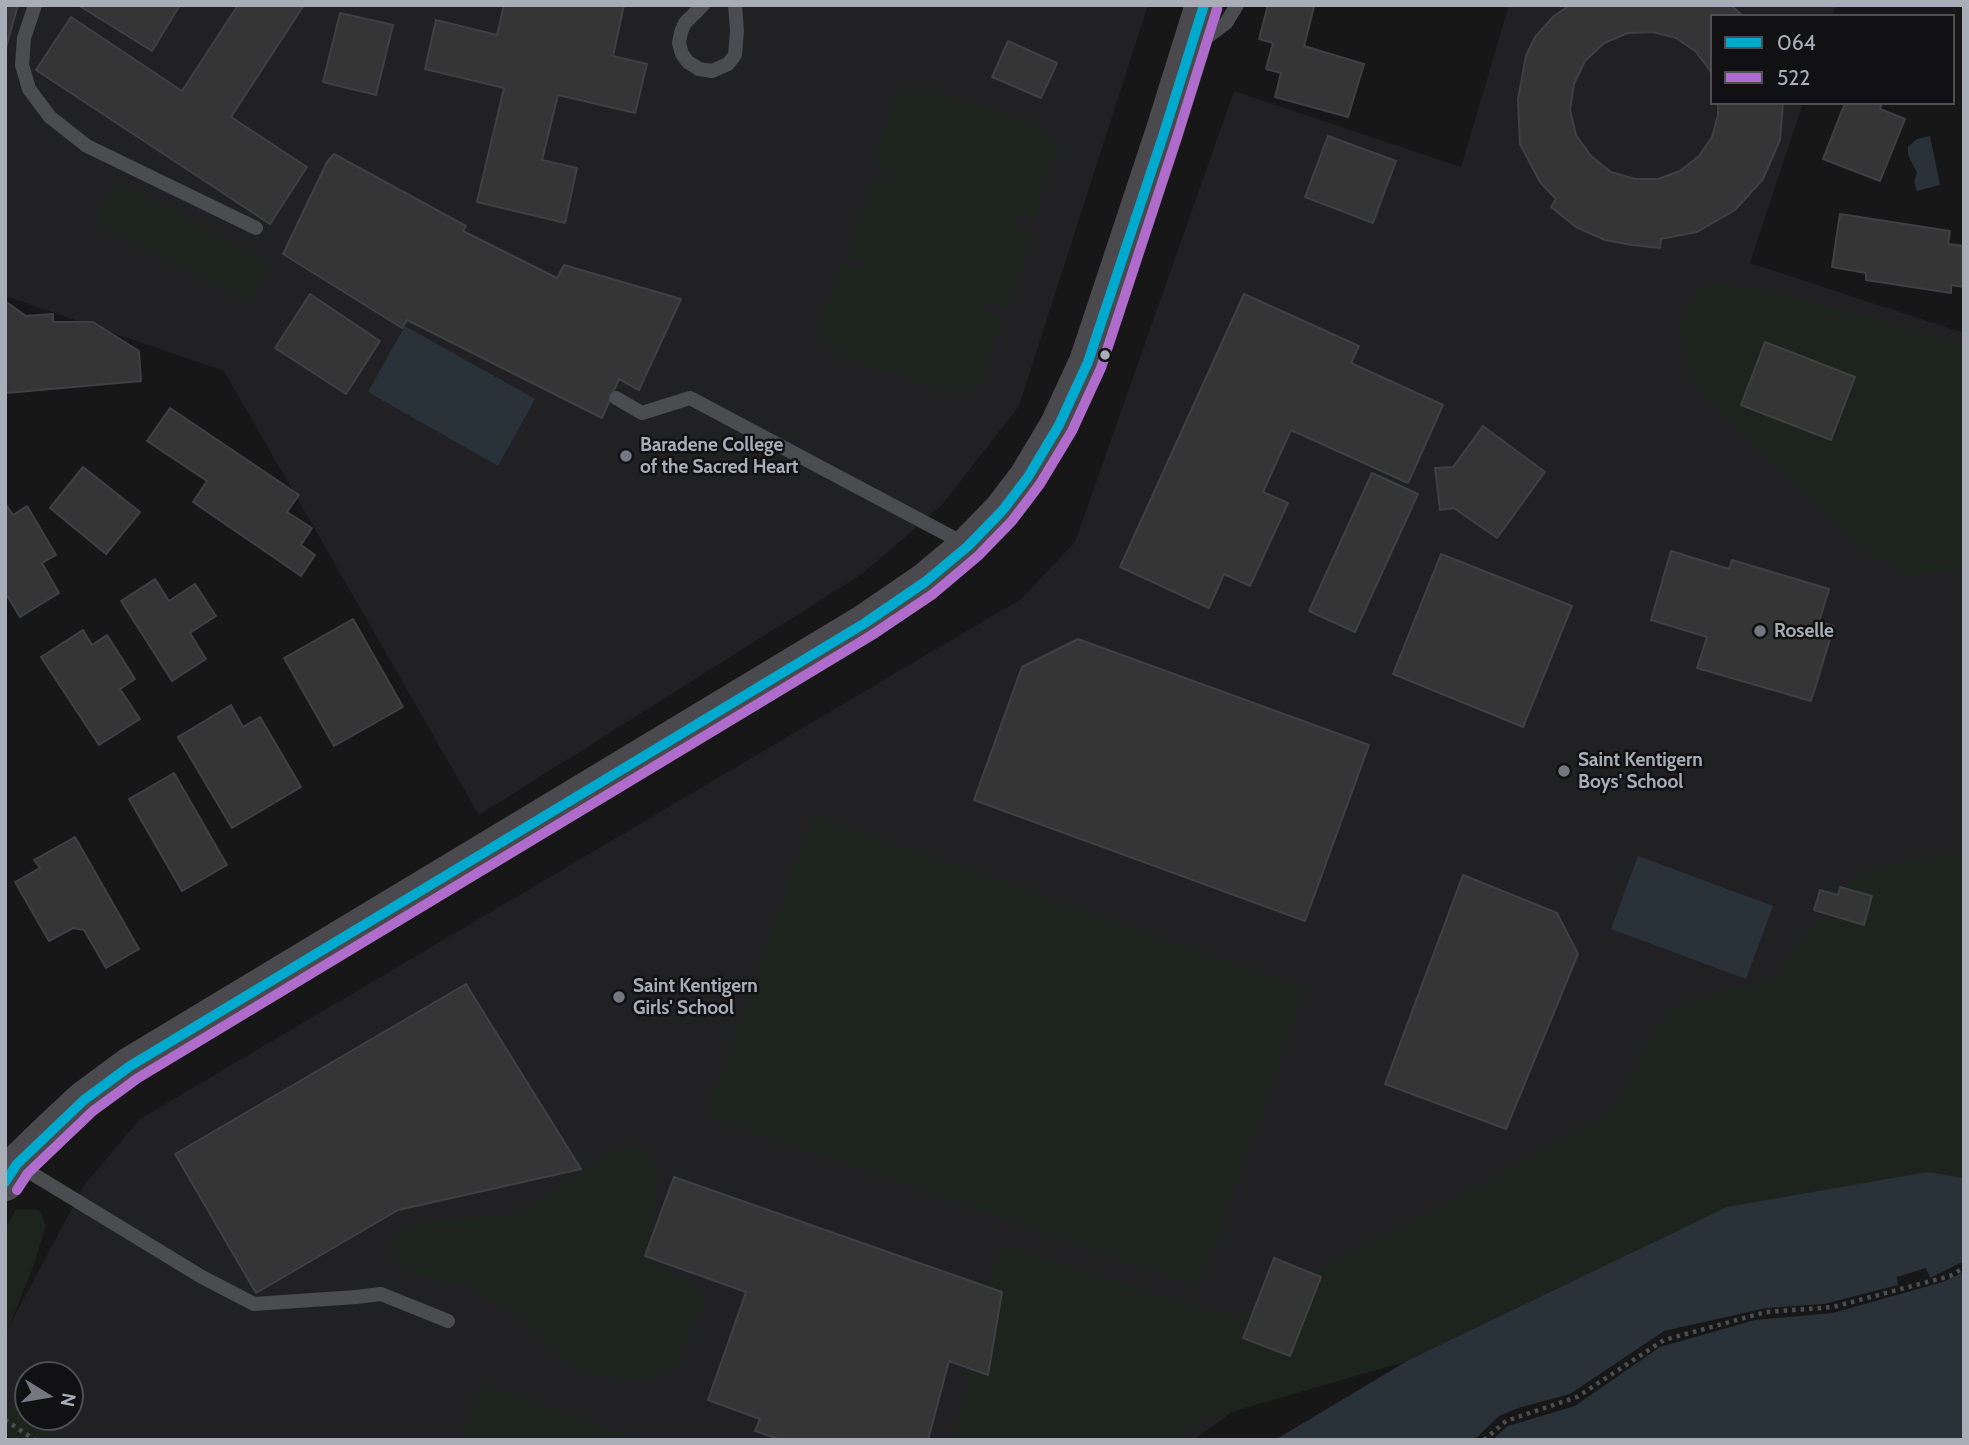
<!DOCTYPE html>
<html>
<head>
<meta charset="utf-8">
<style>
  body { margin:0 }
  #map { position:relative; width:1969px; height:1445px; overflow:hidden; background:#171717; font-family:Cabin,sans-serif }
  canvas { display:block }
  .frame { position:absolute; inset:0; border:7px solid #a8adb8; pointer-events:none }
  .legend { position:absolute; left:1710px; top:14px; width:245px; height:91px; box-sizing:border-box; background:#111113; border:2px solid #4d4f55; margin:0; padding:9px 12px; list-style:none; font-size:21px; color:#a8adb8 }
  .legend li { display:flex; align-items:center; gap:14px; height:35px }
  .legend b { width:35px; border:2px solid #4d4f55 }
  .north { position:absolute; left:14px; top:1361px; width:70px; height:70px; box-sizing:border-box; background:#111113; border:2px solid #4d4f55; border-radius:50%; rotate:101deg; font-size:19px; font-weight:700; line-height:28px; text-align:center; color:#a8adb8 }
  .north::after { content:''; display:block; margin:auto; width:24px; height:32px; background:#757880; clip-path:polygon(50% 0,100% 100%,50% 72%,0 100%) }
</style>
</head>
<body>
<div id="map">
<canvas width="1969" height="1445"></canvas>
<div class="frame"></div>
<ul class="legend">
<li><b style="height:9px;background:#00a9ce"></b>064</li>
<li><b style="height:9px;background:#b06ccc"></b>522</li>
</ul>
<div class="north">N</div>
</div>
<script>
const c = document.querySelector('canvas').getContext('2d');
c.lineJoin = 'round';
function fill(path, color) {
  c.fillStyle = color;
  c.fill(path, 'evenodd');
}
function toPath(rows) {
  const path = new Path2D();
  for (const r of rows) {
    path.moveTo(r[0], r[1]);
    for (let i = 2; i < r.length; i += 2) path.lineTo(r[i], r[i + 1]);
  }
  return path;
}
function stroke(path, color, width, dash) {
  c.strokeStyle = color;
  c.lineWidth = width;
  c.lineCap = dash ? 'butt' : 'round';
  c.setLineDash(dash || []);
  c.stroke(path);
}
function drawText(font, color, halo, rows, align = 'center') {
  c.font = font + ' Cabin,sans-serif';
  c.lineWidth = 5;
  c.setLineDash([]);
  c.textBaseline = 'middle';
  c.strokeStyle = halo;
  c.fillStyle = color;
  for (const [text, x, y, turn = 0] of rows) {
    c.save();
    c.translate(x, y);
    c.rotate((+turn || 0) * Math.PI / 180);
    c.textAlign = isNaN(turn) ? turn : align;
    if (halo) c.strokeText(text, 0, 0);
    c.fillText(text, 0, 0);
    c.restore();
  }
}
fill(toPath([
  [5,5,1148,5,1019,406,941,506,862,574,479,815,224,371,5,296],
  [1509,5,1836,5,1833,16,1712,16,1712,103,1803,103,1750,263,1964,333,1964,1159,1235,1410,1193,1440,59,1440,5,1407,5,1334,85,1184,140,1119,1021,599,1075,542,1234,91,1461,167],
  [28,1375,70,1375,70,1417,28,1417]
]), '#212123');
fill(toPath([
  [920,87,1044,127,1041,136,1060,142,1034,219,1017,214,1013,225,1034,232,1009,310,986,303,984,311,1003,318,977,395,958,389,956,394,832,354,834,347,815,341,841,263,860,269,862,261,846,255,872,178,889,183,893,172,872,165,898,88,917,94],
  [117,180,271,262,249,303,95,222],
  [1706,284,1759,288,1964,344,1964,566,1959,569,1906,575,1852,541,1694,387,1676,329],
  [813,814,1306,989,1200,1287,706,1115],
  [1964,850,1964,1440,1404,1362,1203,1420,1171,1440,954,1440,991,1269,1000,1245,1233,1317,1611,1112,1666,1010,1774,977,1861,870],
  [644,1146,658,1171,656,1199,649,1236,643,1254,691,1284,707,1302,702,1315,693,1325,679,1362,648,1381,582,1373,529,1322,469,1286,442,1282,399,1268,391,1244,404,1230,419,1223,518,1213,614,1150],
  [16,1209,39,1210,46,1225,34,1264,5,1337,5,1229],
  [481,1383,639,1440,461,1440],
  [5,1403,61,1440,5,1440]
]), '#1d241e');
fill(toPath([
  [1930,136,1940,185,1917,191,1914,182,1917,173,1908,155,1908,147,1917,139],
  [405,326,535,399,498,466,368,392],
  [1638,856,1773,906,1746,979,1611,929],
  [1928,1172,1964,1178,1964,1440,1275,1440,1407,1361,1727,1207]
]), '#2a3239');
fill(toPath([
  [1964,1261,1964,1272,1943,1282,1833,1313,1755,1320,1660,1347,1575,1406,1508,1426,1492,1440,1474,1440,1499,1416,1518,1408,1570,1394,1664,1331,1766,1308,1824,1304,1898,1285,1897,1277,1926,1268,1930,1278]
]), '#171717');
const building = toPath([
  [5,5,18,5,5,51,5,5],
  [78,5,180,5,152,51,78,5],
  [238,5,304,5,231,117,307,167,270,224,36,70,71,17,182,91,238,5],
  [504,5,624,5,613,56,647,64,635,113,558,95,542,160,577,168,565,223,477,202,504,88,425,69,436,20,497,35,504,5],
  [1268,5,1306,5,1314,7,1304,46,1364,64,1348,117,1275,97,1281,73,1266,69,1273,43,1259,39,1268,5],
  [1570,5,1731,5,1743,16,1712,16,1712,75,1709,69,1695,51,1676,38,1653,32,1628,33,1604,43,1585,61,1574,84,1570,110,1576,135,1591,156,1611,172,1635,179,1658,179,1680,171,1699,156,1712,137,1718,115,1718,103,1783,103,1780,140,1763,179,1735,210,1697,232,1661,239,1660,248,1632,245,1605,240,1576,227,1551,207,1556,199,1540,182,1520,144,1518,99,1526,56,1535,37,1554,16,1570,5],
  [340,13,393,25,376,95,323,82,340,13],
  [1008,41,1057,63,1041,98,992,77,1008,41],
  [1845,103,1882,103,1880,109,1905,119,1880,181,1823,159,1845,103],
  [1328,136,1396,161,1373,223,1305,197,1328,136],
  [334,154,466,226,463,231,557,278,564,265,681,299,639,390,619,379,602,418,407,320,402,328,283,254,327,162,334,154],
  [1840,214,1950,231,1948,244,1964,246,1964,287,1951,285,1951,293,1866,280,1866,273,1832,267,1840,214],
  [310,294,380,341,346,394,275,348,310,294],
  [1244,294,1359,346,1351,363,1443,405,1408,483,1291,430,1263,492,1288,503,1250,586,1224,574,1209,608,1120,567,1244,294],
  [5,301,26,316,53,314,53,322,93,322,139,351,141,381,6,393,5,301],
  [1765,342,1855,377,1831,440,1741,405,1765,342],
  [170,408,299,495,287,512,312,528,301,545,315,555,301,576,193,502,207,481,147,441,170,408],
  [1483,426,1545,472,1497,538,1454,508,1440,510,1435,468,1453,467,1483,426],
  [83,467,140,512,106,554,50,508,83,467],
  [1372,473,1418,494,1355,632,1309,611,1372,473],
  [5,503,13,515,27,506,56,555,42,563,59,593,20,617,5,592,5,503],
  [1671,551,1729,569,1732,560,1829,589,1819,622,1834,626,1811,701,1697,668,1707,637,1651,620,1671,551],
  [1441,554,1572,606,1523,727,1393,674,1441,554],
  [155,579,169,601,195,584,216,616,190,633,206,659,172,681,121,601,155,579],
  [353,619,403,707,334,746,284,658,353,619],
  [83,630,92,645,107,635,135,679,120,689,140,719,99,745,41,657,83,630],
  [1078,639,1369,745,1305,921,974,800,1022,667,1078,639],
  [231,705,243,727,260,717,301,787,232,828,178,737,231,705],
  [174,773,227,865,182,891,129,799,174,773],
  [75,837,139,949,106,968,84,930,73,928,49,941,15,882,40,868,34,860,75,837],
  [1463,875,1557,913,1578,954,1506,1129,1385,1084,1463,875],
  [1840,887,1872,896,1864,925,1814,910,1820,890,1838,895,1840,887],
  [466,984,581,1169,398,1210,256,1293,175,1154,466,984],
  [674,1177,1002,1292,988,1375,949,1361,928,1440,781,1440,755,1431,760,1419,708,1400,746,1292,645,1256,674,1177],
  [1274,1258,1321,1277,1290,1356,1243,1338,1274,1258]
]);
fill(building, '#353536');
stroke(building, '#3f4043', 2);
stroke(toPath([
  [5,1420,35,1440],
  [1484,1440,1506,1421,1577,1397,1664,1340,1766,1312,1833,1307,1950,1276,1964,1268]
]), '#4d4e52', 4.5, [3.5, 5]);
stroke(toPath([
  [35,5,24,38,22,65,29,89,50,117,87,146,256,228],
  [703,5,685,23,681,32,679,43,682,54,688,62,699,69,712,71,728,64,735,55,737,31,735,5],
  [1202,41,1226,23,1237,5],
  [616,398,642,413,690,398,967,545],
  [18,1165,202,1277,254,1304,356,1297,381,1294,448,1321]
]), '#4b4c50', 14);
stroke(toPath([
  [5,1182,17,1164,51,1131,84,1100,130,1066,865,623,925,582,968,546,1002,511,1028,477,1059,425,1088,362,1164,133,1204,5]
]), '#4a4a4e', 38);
stroke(toPath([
  [5,1182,17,1164,84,1100,130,1066,865,623,925,582,968,546,1002,511,1028,477,1059,425,1088,362,1164,133,1204,5]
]), '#00a9ce', 10);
stroke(toPath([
  [17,1190,28,1173,93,1111,138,1078,872,635,933,594,978,556,1012,521,1040,484,1072,431,1101,368,1177,137,1217,9]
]), '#b06ccc', 10);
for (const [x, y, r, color] of [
  [1105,355,6,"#a8adb8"],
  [626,456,7,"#757880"],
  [1760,631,7,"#757880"],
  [1564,771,7,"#757880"],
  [619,997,7,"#757880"]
]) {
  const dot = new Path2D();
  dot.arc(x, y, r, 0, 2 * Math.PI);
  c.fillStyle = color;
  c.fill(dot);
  stroke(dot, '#111113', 2.5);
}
drawText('bold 19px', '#a8adb8', '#111113', [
  ["Baradene College",640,445],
  ["of the Sacred Heart",640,467],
  ["Roselle",1774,631],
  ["Saint Kentigern",1578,760],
  ["Boys' School",1578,782],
  ["Saint Kentigern",633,986],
  ["Girls' School",633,1008]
], 'left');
</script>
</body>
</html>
